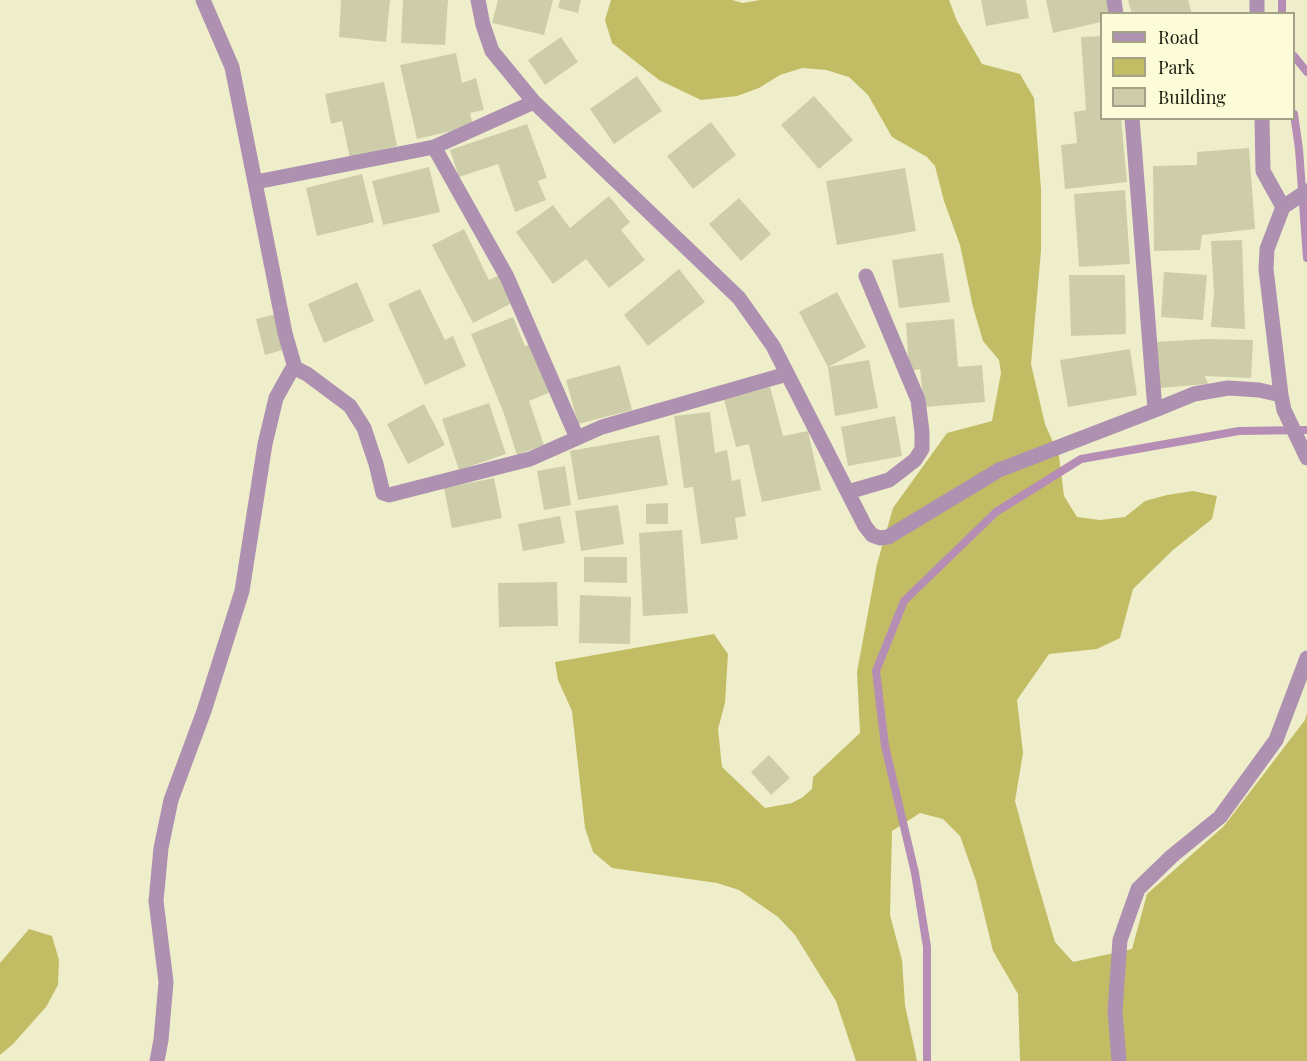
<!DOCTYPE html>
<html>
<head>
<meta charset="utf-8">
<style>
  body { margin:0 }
  #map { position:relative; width:1307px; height:1061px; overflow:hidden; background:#efeecb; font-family:"Playfair Display",serif }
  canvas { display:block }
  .legend { position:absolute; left:1100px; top:12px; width:195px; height:108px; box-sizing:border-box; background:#fdfcd8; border:2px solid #a3a288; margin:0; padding:8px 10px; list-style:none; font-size:18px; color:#1c1c0f }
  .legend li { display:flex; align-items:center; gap:12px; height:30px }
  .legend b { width:30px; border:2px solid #a3a288 }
</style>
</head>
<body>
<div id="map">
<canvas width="1307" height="1061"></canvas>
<ul class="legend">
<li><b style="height:8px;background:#ae90b1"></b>Road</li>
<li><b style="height:16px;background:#c2bd65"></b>Park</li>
<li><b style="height:16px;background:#cecdaa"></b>Building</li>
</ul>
</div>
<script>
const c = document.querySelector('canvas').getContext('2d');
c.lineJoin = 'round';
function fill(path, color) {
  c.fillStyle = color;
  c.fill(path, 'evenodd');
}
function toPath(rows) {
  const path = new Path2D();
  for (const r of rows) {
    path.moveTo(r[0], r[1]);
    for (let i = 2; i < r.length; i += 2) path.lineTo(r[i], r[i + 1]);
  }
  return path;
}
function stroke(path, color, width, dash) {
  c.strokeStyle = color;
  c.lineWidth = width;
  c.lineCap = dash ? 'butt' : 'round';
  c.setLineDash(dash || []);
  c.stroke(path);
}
fill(toPath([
  [611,0,732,0,743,3,760,0,949,0,957,21,982,64,1020,74,1034,98,1041,189,1041,251,1031,364,1045,424,1059,456,1064,496,1077,517,1100,520,1125,517,1145,501,1167,495,1193,491,1217,496,1212,519,1173,550,1133,589,1120,638,1097,649,1049,654,1017,700,1023,753,1015,801,1034,871,1055,942,1073,962,1132,949,1147,894,1224,826,1305,720,1307,713,1307,1061,1020,1061,1018,994,993,951,976,881,960,836,943,819,920,813,892,831,890,915,902,960,905,1005,917,1061,856,1061,836,1001,795,935,778,917,739,890,717,883,612,868,593,852,585,828,572,711,558,680,555,662,714,634,728,654,725,703,718,729,722,767,765,808,792,803,803,797,812,789,813,777,860,733,857,672,877,564,893,508,947,433,992,421,1001,373,999,360,983,341,973,307,960,245,944,201,935,166,927,157,892,137,868,95,849,77,826,70,802,68,780,75,759,88,737,96,701,100,659,80,612,43,605,20],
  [29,929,52,936,59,960,58,985,46,1007,13,1044,0,1055,0,963]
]), '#c2bd65');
stroke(toPath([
  [1282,0,1282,14],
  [1294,56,1307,72],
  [1294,114,1299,149,1307,258],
  [927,1061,927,947,915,873,885,746,876,671,904,601,996,512,1081,459,1239,431,1307,430]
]), '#b58db5', 8);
fill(toPath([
  [341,0,390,0,386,42,339,37],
  [403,0,448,0,445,45,401,43],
  [498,0,553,0,544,35,492,23],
  [560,0,581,0,578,13,558,8],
  [981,0,1026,0,1029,18,986,26],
  [1046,0,1107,0,1109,14,1101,14,1101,22,1053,33],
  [1128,0,1188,0,1192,14,1132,14],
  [1101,36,1101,118,1121,118,1127,182,1065,189,1061,145,1077,143,1074,112,1086,110,1081,37],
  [561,37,578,62,545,85,528,60],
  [456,53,462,83,476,78,484,110,470,113,473,126,417,139,400,65],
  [637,76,662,111,614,144,590,109],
  [384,82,397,146,350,158,342,121,331,124,325,94],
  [814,96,853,140,819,169,781,125],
  [711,122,736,155,693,189,667,156],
  [527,124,547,178,538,181,546,200,515,212,498,164,459,177,450,150],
  [1249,148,1255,229,1202,235,1200,250,1154,251,1153,166,1197,165,1197,152],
  [429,167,440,212,383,225,372,181],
  [905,168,916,231,837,245,826,181],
  [362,174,374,222,317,236,306,188],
  [1125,190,1130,264,1079,267,1074,194],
  [609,196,630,222,621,230,645,260,609,288,586,259,553,284,516,232,553,205,570,228],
  [739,198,771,234,741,261,709,224],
  [464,229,489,280,502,274,516,301,473,323,432,245],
  [1242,240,1245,329,1211,327,1214,293,1211,241],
  [943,253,950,302,899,308,892,260],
  [679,269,705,302,648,346,624,315],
  [1164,272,1207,275,1203,320,1161,317],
  [1069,275,1125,275,1126,334,1071,336],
  [357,282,374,321,324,343,308,304],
  [420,289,445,340,453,336,466,366,425,385,388,304],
  [837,292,866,347,828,367,799,312],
  [277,314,286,349,265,355,256,319],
  [513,317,525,346,534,343,553,391,529,401,544,445,517,455,503,411,471,334],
  [954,319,958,367,982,365,985,402,924,407,920,369,909,371,906,323],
  [1206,339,1253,340,1251,378,1205,376,1208,384,1160,388,1155,342],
  [1130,349,1137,395,1068,407,1060,360],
  [869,360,878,408,835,416,828,367],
  [620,365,632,410,578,424,566,380],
  [770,387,783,436,808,431,821,490,762,502,749,444,736,447,724,399],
  [489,403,506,454,459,470,442,419],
  [424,404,445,445,408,464,387,424],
  [710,412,715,453,727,450,732,481,740,479,746,516,735,518,738,539,701,544,693,487,684,488,674,416],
  [895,416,902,456,848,466,841,427],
  [659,435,668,485,578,500,570,451],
  [565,466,571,505,544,510,537,471],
  [494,478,502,518,452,528,444,488],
  [668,503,668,524,646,524,646,504],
  [618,505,624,544,581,551,575,511],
  [560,516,565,543,523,551,518,524],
  [682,530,688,613,643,616,639,533],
  [584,557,627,557,627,583,584,582],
  [557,582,558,626,499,627,498,583],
  [580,595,631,597,630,644,579,643],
  [769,755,790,778,771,795,751,772]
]), '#cecdaa');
stroke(toPath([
  [203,0,232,67,285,333,295,368,307,374,350,406,364,428,376,464,383,493,389,495,530,459,602,427,787,374],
  [478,0,483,25,492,51,534,102,739,298,773,346,865,526,872,535,880,538,888,537,999,470,1155,410,1194,394,1228,388,1259,390,1281,395],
  [1114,0,1116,14],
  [1257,0,1257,14],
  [1132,118,1155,410],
  [1262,118,1263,171,1283,207],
  [434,147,507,277,577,438],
  [256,182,434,147,534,102],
  [1307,191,1283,207,1267,249,1266,269,1281,395,1284,410,1307,458],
  [848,492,889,480,915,460,922,449,922,432,918,400,866,276],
  [157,1061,161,1040,166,982,156,901,161,848,171,800,204,711,242,591,265,444,276,398,291,371,295,368],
  [1119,1061,1115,1011,1120,940,1138,889,1172,856,1220,817,1276,740,1307,658]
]), '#ae90b1', 15);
</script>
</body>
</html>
